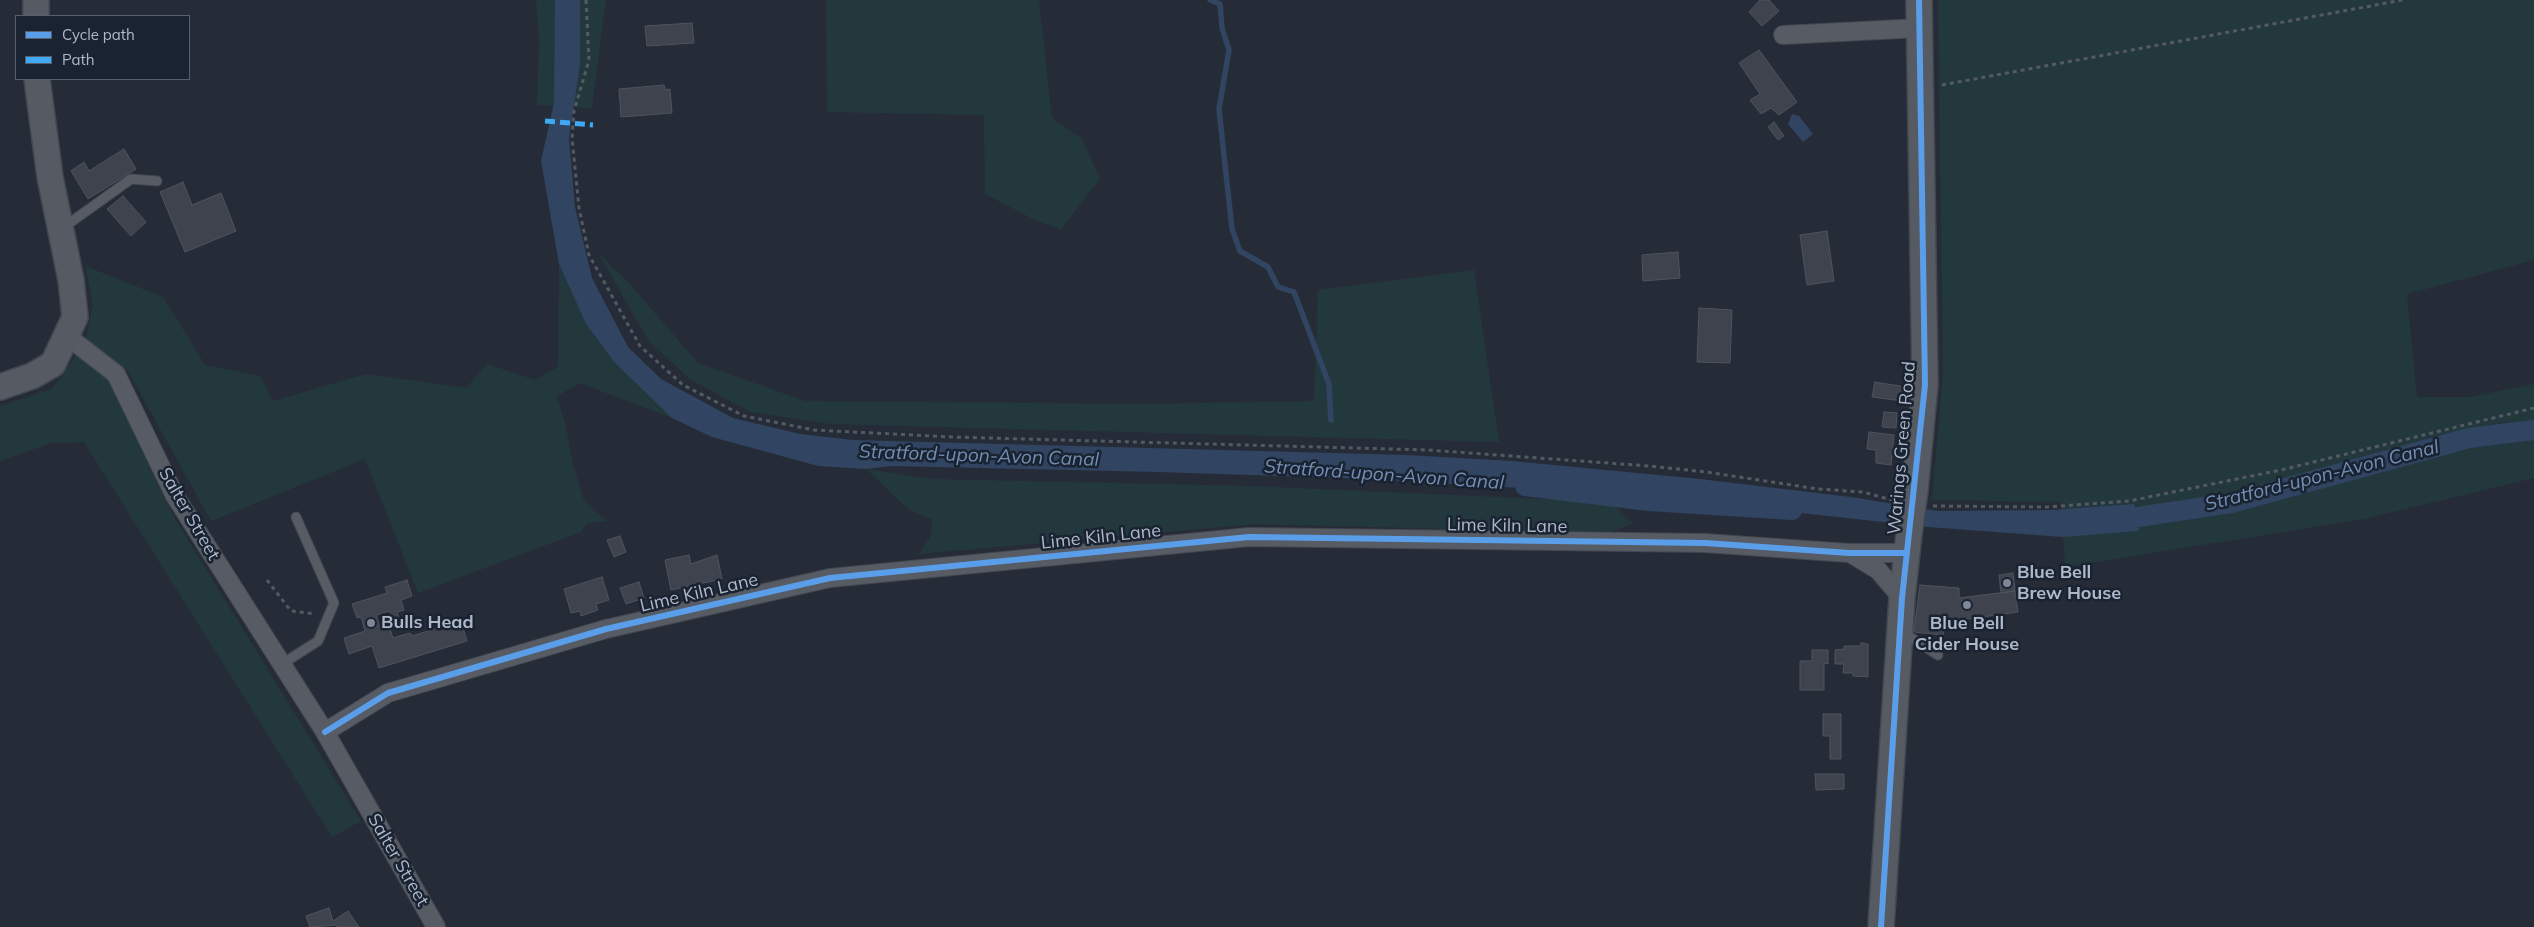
<!DOCTYPE html>
<html>
<head>
<meta charset="utf-8">
<style>
  body { margin:0 }
  #map { position:relative; width:2534px; height:927px; overflow:hidden; background:#262c37; font-family:Mulish,sans-serif }
  canvas { display:block }
  .legend { position:absolute; left:15px; top:15px; width:175px; height:65px; box-sizing:border-box; background:#192331; border:1px solid #555f6e; margin:0; padding:6px 9px; list-style:none; font-size:15px; color:#afb8c9 }
  .legend li { display:flex; align-items:center; gap:10px; height:25px }
  .legend b { width:25px; border:1px solid #555f6e }
</style>
</head>
<body>
<div id="map">
<canvas width="2534" height="927"></canvas>
<ul class="legend">
<li><b style="height:6px;background:#5a9eea"></b>Cycle path</li>
<li><b style="height:6px;background:#3fa9f5"></b>Path</li>
</ul>
</div>
<script>
const c = document.querySelector('canvas').getContext('2d');
c.lineJoin = 'round';
function fill(path, color) {
  c.fillStyle = color;
  c.fill(path, 'evenodd');
}
function toPath(rows) {
  const path = new Path2D();
  for (const r of rows) {
    path.moveTo(r[0], r[1]);
    for (let i = 2; i < r.length; i += 2) path.lineTo(r[i], r[i + 1]);
  }
  return path;
}
function stroke(path, color, width, dash) {
  c.strokeStyle = color;
  c.lineWidth = width;
  c.lineCap = dash ? 'butt' : 'round';
  c.setLineDash(dash || []);
  c.stroke(path);
}
function drawText(font, color, halo, rows, align = 'center') {
  c.font = font + ' Mulish,sans-serif';
  c.lineWidth = 5;
  c.setLineDash([]);
  c.textBaseline = 'middle';
  c.strokeStyle = halo;
  c.fillStyle = color;
  for (const [text, x, y, turn = 0] of rows) {
    c.save();
    c.translate(x, y);
    c.rotate((+turn || 0) * Math.PI / 180);
    c.textAlign = isNaN(turn) ? turn : align;
    if (halo) c.strokeText(text, 0, 0);
    c.fillText(text, 0, 0);
    c.restore();
  }
}
fill(toPath([
  [536,0,606,0,592,108,537,105,539,41],
  [826,0,1039,0,1052,118,1082,139,1100,179,1061,229,1035,220,985,194,984,115,827,112],
  [1938,0,2534,0,2534,260,2407,294,2417,397,2470,397,2534,384,2534,478,2364,519,2065,567,2061,502,1932,500,1943,374],
  [598,253,629,283,698,363,805,401,1144,404,1314,401,1318,290,1474,270,1499,442,831,424,751,412,691,380,649,341],
  [559,264,586,324,599,342,615,363,672,418,580,383,557,396,566,427,572,462,584,501,607,521,587,523,581,532,418,593,365,459,211,521,129,373,86,339,93,304,85,266,163,297,205,365,260,376,273,401,366,374,466,388,487,364,535,380,558,367],
  [76,356,109,381,174,517,361,821,332,837,84,442,51,443,0,461,0,406,52,389],
  [866,469,931,479,1249,486,1611,502,1633,524,1606,533,1256,524,919,554,930,537,933,520,909,510]
]), '#23383d');
fill(toPath([
  [555,0,580,0,580,65,569,138,575,207,592,278,628,347,661,379,733,418,800,434,853,440,1407,455,1512,461,1700,479,1851,497,1938,511,2052,510,2134,504,2139,531,2063,537,1928,527,1702,502,1554,490,1371,479,1159,472,891,466,866,469,818,466,712,437,672,418,615,363,586,324,559,264,541,161,554,103],
  [1792,114,1799,116,1813,134,1803,142,1788,124]
]), '#314462');
stroke(toPath([
  [1210,0,1220,4,1222,28,1229,50,1219,109,1232,229,1240,251,1268,267,1278,287,1294,292,1329,384,1331,420]
]), '#314462', 5.5);
stroke(toPath([
  [1525,486,1649,501,1792,510],
  [2111,521,2231,503,2469,438,2534,430]
]), '#314462', 20);
const building = toPath([
  [1760,0,1769,0,1779,11,1762,26,1749,12,1760,0],
  [692,23,694,43,647,46,645,26,692,23],
  [1759,50,1797,102,1779,115,1771,108,1761,114,1750,100,1760,94,1739,63,1759,50],
  [664,85,665,90,670,89,672,113,621,117,619,89,664,85],
  [1774,122,1784,136,1778,140,1768,127,1774,122],
  [124,149,136,169,88,199,71,171,84,162,89,171,124,149],
  [183,182,192,205,221,193,236,231,185,252,160,192,183,182],
  [123,196,146,222,131,236,107,209,123,196],
  [1827,231,1834,281,1807,285,1800,235,1827,231],
  [1678,252,1680,278,1643,281,1642,255,1678,252],
  [1699,308,1732,310,1730,363,1697,362,1699,308],
  [1875,382,1912,388,1910,402,1872,397,1875,382],
  [1884,412,1897,413,1896,428,1882,427,1884,412],
  [1869,432,1894,435,1891,465,1876,463,1876,450,1867,449,1869,432],
  [620,536,626,552,614,557,607,540,620,536],
  [689,555,691,564,717,555,722,579,671,590,665,560,689,555],
  [2013,573,2015,591,2001,593,1999,575,2013,573],
  [602,577,609,600,596,604,598,610,581,616,580,611,571,613,564,589,602,577],
  [407,580,412,596,401,600,404,610,397,612,402,625,395,627,390,611,376,615,380,628,389,626,393,638,410,633,412,636,461,621,467,641,379,668,372,646,349,654,344,638,365,631,361,617,357,618,352,604,387,593,385,587,407,580],
  [639,582,644,598,626,604,620,588,639,582],
  [1920,585,1959,588,1959,598,2015,591,2018,612,1946,622,1943,635,1914,632,1920,585],
  [1861,643,1868,644,1868,677,1853,676,1853,673,1843,673,1844,664,1835,664,1835,650,1844,649,1844,646,1861,646,1861,643],
  [1812,650,1828,650,1828,664,1824,663,1824,690,1800,690,1800,661,1812,661,1812,650],
  [1823,714,1841,714,1841,759,1830,759,1830,736,1823,736,1823,714],
  [1815,774,1844,774,1844,789,1816,790,1815,774],
  [329,908,333,921,348,911,359,927,337,927,336,925,310,927,306,916,329,908]
]);
fill(building, '#3e434d');
stroke(building, '#4e545e', 1);
const lane = toPath([
  [64,227,131,179,157,181],
  [1902,632,1938,655],
  [282,664,318,641,334,603,296,517]
]);
const street = toPath([
  [1783,35,1920,28],
  [67,336,116,374,175,496,325,732,436,927],
  [1850,553,1878,570,1902,598],
  [325,732,388,693,606,629,830,578,1249,537,1705,543,1849,553,1907,553]
]);
const secondary = toPath([
  [36,0,36,16],
  [0,387,32,376,53,364,75,317,71,280,50,177,37,79],
  [1915,490,1925,385,1919,0],
  [1881,927,1902,598,1909,534]
]);
stroke(lane, '#43474f', 11);
stroke(street, '#43474f', 20);
stroke(secondary, '#43474f', 28);
stroke(toPath([
  [586,0,589,60,574,111,572,138,579,208,589,255,640,346,683,385,744,416,814,430,952,437,1428,450,1649,466,1706,472,1818,489,1863,492,1892,500],
  [1942,85,2403,0],
  [1933,506,2047,507,2129,501,2281,470,2534,408],
  [267,580,291,611,315,614]
]), '#545a62', 3, [4, 4]);
stroke(lane, '#565b64', 9);
stroke(street, '#565b64', 18);
stroke(secondary, '#555a63', 25);
const secondaryBridge = toPath([
  [1909,534,1915,490]
]);
stroke(secondaryBridge, '#43474f', 28, []);
stroke(secondaryBridge, '#555a63', 25);
stroke(toPath([
  [545,121,593,125]
]), '#3fa9f5', 5, [10, 5]);
stroke(toPath([
  [325,732,388,693,606,629,830,578,1249,537,1705,543,1849,553,1907,553],
  [1881,927,1902,598,1925,385,1919,0]
]), '#5a9eea', 6);
for (const [x, y, r, color] of [
  [2007,583,5,"#7f8796"],
  [1967,605,5,"#7f8796"],
  [371,623,5,"#7f8796"]
]) {
  const dot = new Path2D();
  dot.arc(x, y, r, 0, 2 * Math.PI);
  c.fillStyle = color;
  c.fill(dot);
  stroke(dot, '#192331', 2);
}
drawText('18px', '#afb8c9', '#192331', [
  ["Warings Green Road",1902,448,-85],
  ["Salter Street",189,514,60],
  ["Lime Kiln Lane",1507,526,1],
  ["Lime Kiln Lane",1101,537,-6],
  ["Lime Kiln Lane",699,593,-13],
  ["Salter Street",398,860,60]
]);
drawText('bold 18px', '#afb8c9', '#192331', [
  ["Blue Bell",2017,573],
  ["Brew House",2017,594],
  ["Bulls Head",381,623],
  ["Blue Bell",1967,624,"center"],
  ["Cider House",1967,645,"center"]
], 'left');
drawText('italic 19px', '#748eb3', '#192331', [
  ["Stratford-upon-Avon Canal",979,456,2],
  ["Stratford-upon-Avon Canal",1384,475,4],
  ["Stratford-upon-Avon Canal",2322,476,-14]
]);
</script>
</body>
</html>
